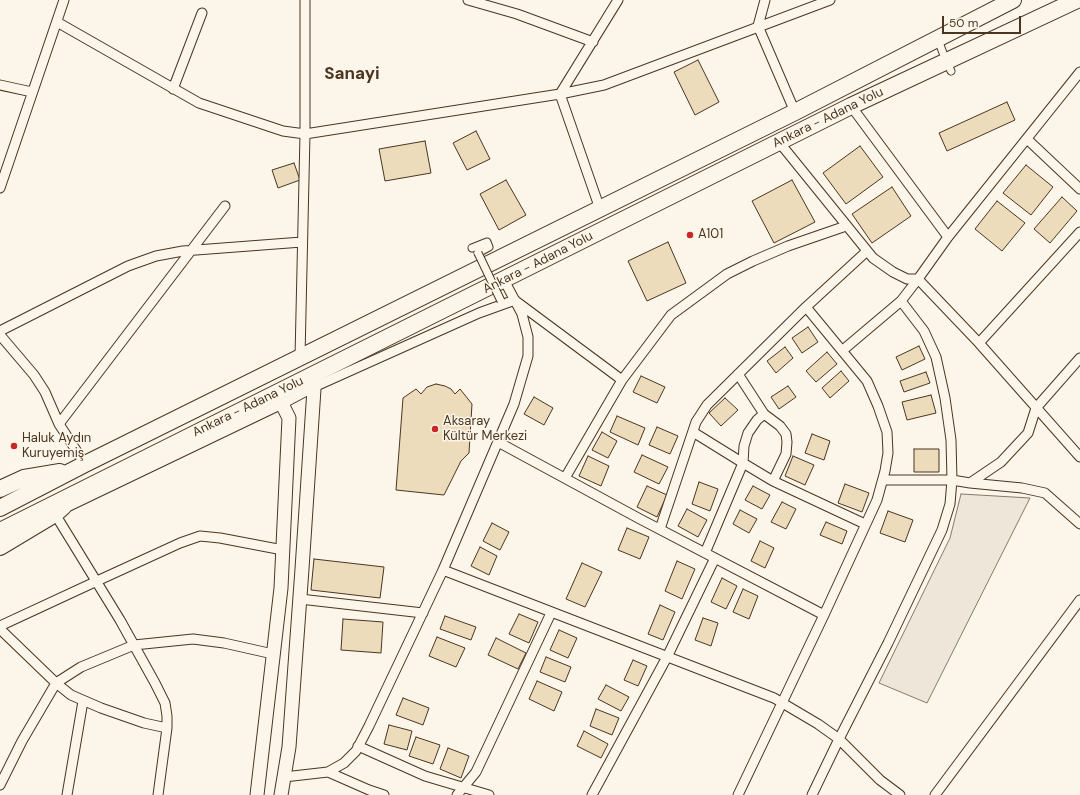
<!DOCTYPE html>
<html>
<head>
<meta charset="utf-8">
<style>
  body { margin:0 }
  #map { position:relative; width:1080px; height:795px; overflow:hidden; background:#fbf6e9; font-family:"DM Sans",sans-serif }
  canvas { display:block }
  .scale { position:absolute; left:942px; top:16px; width:79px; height:18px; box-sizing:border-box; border:2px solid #4a3520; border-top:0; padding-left:5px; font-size:12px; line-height:14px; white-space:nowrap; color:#4a3520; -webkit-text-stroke:3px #fbf6e9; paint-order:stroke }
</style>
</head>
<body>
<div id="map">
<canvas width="1080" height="795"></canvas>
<div class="scale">50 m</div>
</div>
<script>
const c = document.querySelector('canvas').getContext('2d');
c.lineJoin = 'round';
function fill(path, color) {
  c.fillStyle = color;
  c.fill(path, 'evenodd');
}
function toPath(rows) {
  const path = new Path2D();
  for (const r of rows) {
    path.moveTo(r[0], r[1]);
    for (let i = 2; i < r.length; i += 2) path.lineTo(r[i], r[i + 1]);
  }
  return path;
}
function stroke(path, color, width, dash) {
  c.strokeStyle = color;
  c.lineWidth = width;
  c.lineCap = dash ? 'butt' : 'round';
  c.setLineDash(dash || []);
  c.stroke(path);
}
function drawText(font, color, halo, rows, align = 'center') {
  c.font = font + ' "DM Sans",sans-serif';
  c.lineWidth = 3;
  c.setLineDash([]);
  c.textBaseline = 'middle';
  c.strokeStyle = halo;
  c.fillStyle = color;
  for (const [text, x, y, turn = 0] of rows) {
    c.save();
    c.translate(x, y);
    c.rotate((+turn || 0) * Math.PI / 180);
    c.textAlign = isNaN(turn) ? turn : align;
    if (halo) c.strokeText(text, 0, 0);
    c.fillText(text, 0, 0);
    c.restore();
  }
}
const green = toPath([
  [961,494,1030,498,927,703,879,683,950,538,961,494]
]);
fill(green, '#ede6d9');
stroke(green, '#887966', 1);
const building = toPath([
  [698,60,719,102,695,115,674,72,698,60],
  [1007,102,1015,120,947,151,939,133,1007,102],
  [476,131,490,159,467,170,453,143,476,131],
  [425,141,431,173,385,181,379,149,425,141],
  [860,146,883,177,846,204,823,173,860,146],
  [294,163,300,180,278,188,272,170,294,163],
  [1026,165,1053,187,1031,215,1003,193,1026,165],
  [506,180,526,215,499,230,480,194,506,180],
  [792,180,815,222,774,243,752,201,792,180],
  [892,187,911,216,872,243,852,214,892,187],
  [1062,197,1077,211,1050,243,1034,229,1062,197],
  [997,201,1025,223,1002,251,975,229,997,201],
  [668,242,686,283,647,301,628,261,668,242],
  [808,327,818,342,802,353,792,338,808,327],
  [919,346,925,359,902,370,896,357,919,346],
  [785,347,793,358,776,373,767,361,785,347],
  [827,352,837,364,816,382,806,371,827,352],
  [841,371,849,381,830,398,822,388,841,371],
  [926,372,930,383,904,392,900,381,926,372],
  [641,376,665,387,657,403,633,392,641,376],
  [436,384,445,386,451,389,455,394,460,389,472,404,469,453,461,461,444,495,396,490,403,398,416,389,421,394,427,387,436,384],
  [788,386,796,397,779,409,771,397,788,386],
  [931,395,936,413,907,420,902,402,931,395],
  [534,397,553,408,544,425,524,414,534,397],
  [725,398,738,410,721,426,709,413,725,398],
  [617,416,645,428,638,445,610,432,617,416],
  [657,427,678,436,670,454,649,445,657,427],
  [602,432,617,441,608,458,592,450,602,432],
  [812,434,830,441,824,460,805,453,812,434],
  [914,449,939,449,939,472,914,472,914,449],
  [642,455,668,467,659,484,634,472,642,455],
  [588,456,609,466,601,486,579,476,588,456],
  [793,456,814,465,805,485,785,476,793,456],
  [699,482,718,489,710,511,692,504,699,482],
  [845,484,869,493,862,512,838,503,845,484],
  [647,486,667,495,657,517,637,507,647,486],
  [753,486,770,495,762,509,745,500,753,486],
  [782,502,796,509,786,529,771,522,782,502],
  [687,509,707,520,698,537,678,526,687,509],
  [740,510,757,519,749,533,733,524,740,510],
  [888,511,913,520,905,542,880,533,888,511],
  [826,522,847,531,842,544,820,535,826,522],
  [492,523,509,532,500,550,483,541,492,523],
  [627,528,649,537,640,559,618,550,627,528],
  [760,541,774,548,765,568,751,561,760,541],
  [480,547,497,556,489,575,471,566,480,547],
  [314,559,384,567,380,598,311,590,314,559],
  [677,561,695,569,682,599,665,591,677,561],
  [582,563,602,572,585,607,566,599,582,563],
  [722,578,737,586,726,609,711,602,722,578],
  [743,589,758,596,749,619,733,612,743,589],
  [660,605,675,612,663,640,648,634,660,605],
  [519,614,538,622,529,643,509,634,519,614],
  [445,616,476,627,471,640,440,629,445,616],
  [703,618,718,623,711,646,695,640,703,618],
  [343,619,383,622,381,653,341,650,343,619],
  [559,630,577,638,568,658,550,650,559,630],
  [437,637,465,648,456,667,429,656,437,637],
  [496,638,526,653,518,669,488,655,496,638],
  [546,657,571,667,565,682,540,672,546,657],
  [633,660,647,666,638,686,624,680,633,660],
  [537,681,562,692,554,711,529,699,537,681],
  [606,685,629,697,621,711,598,699,606,685],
  [403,698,429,708,423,725,396,715,403,698],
  [596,709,619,718,612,735,590,726,596,709],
  [389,725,412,731,407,750,384,744,389,725],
  [584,731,608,744,601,758,577,746,584,731],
  [416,737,440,745,433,764,409,756,416,737],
  [448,748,469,756,461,778,440,769,448,748]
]);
fill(building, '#ecdcbc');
stroke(building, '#4a3520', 1);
const pedestrian = toPath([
  [940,45,943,53],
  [949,67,951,71],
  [472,248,487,242,489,247,478,253]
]);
const minor = toPath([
  [468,0,517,14,593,42],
  [765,0,758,26,795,112],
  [57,22,199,103,283,131,305,134,560,94,604,85,830,0],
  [1080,72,948,237,918,279,979,343,1080,457],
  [0,85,32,92],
  [173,89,202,13],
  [851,106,948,237],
  [1027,139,1080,189],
  [779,142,873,258,893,272,907,279,918,279,901,301,843,350],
  [0,188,64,0],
  [600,209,560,94,618,0],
  [517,302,622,380],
  [0,331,128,266,156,256,183,251,302,242],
  [0,335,34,375,45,392,59,424,85,464],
  [979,343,1080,232],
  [300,357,305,134,305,0],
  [738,374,764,414],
  [59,424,225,206],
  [693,432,743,463,773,481,865,524],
  [498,442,640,519,824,615],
  [565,478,622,380,671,315,727,274,753,261,788,246,846,226],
  [883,480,952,480,970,483,1022,488,1045,493,1080,524],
  [970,483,1001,462,1028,433,1036,408,1080,358],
  [61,510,282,404,314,387,479,313,515,300],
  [55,514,120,620,155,683,165,703,167,716,167,728],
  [660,529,696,422,707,405,806,307,867,251],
  [705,553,743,463,744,446,748,433,757,420,764,414,780,426,786,434,787,442,786,454,773,481],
  [443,570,774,698,818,724,839,739,880,780,900,795],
  [300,599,423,613],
  [0,626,97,581,180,543,200,536,220,538,283,550],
  [0,629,56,683,71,695,101,708,144,723,167,728,158,795],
  [358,746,425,776,489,795],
  [328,772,369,790,384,795],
  [284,777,328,772,344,763,356,751,369,726,443,570,514,404,528,356,528,337,522,314,504,280],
  [0,785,22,741,56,683,81,667,134,645,193,639,224,643,273,654],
  [67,795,83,701],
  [457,795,476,772,551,613],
  [592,795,667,657,715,558],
  [738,795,824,615,877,500,885,471,888,453,887,432,878,406,867,381,806,307],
  [812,795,839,739,888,643,942,530,950,504,952,480,951,440,945,398,936,357,924,331,901,301],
  [935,795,1080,600]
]);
const secondary = toPath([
  [257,795,281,588,289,418,282,404,269,397],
  [281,795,289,747,302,569,315,374]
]);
const trunk = toPath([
  [0,489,24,478,60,472],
  [0,508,85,464,795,112,1013,0],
  [0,531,851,106,1077,0],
  [0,547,55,514,63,507]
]);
stroke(pedestrian, '#4a3520', 9);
stroke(minor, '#4a3520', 11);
stroke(secondary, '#4a3520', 15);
stroke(trunk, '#4a3520', 18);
stroke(pedestrian, '#fbf6e9', 7);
stroke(minor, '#fbf6e9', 9);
stroke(secondary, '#fbf6e9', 13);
stroke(trunk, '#fbf6e9', 16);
const pedestrianBridge = toPath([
  [478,253,501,301]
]);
stroke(pedestrianBridge, '#4a3520', 9, []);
stroke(pedestrianBridge, '#fbf6e9', 7);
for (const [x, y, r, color] of [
  [690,235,4,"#c62828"],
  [435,429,4,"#c62828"],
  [14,446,4,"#c62828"]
]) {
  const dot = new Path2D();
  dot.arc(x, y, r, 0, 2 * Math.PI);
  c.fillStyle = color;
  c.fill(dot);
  stroke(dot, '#fbf6e9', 1.5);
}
drawText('13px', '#4a3520', '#fbf6e9', [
  ["Ankara - Adana Yolu",828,118,-26],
  ["Ankara - Adana Yolu",538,263,-27],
  ["Ankara - Adana Yolu",248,407,-26]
]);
drawText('13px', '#4a3520', '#fbf6e9', [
  ["A101",698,235],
  ["Aksaray",443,422],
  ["Kültür Merkezi",443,437],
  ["Haluk Aydın",22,439],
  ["Kuruyemiş",22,454]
], 'left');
drawText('bold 17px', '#4a3520', '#fbf6e9', [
  ["Sanayi",352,75]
]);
</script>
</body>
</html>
